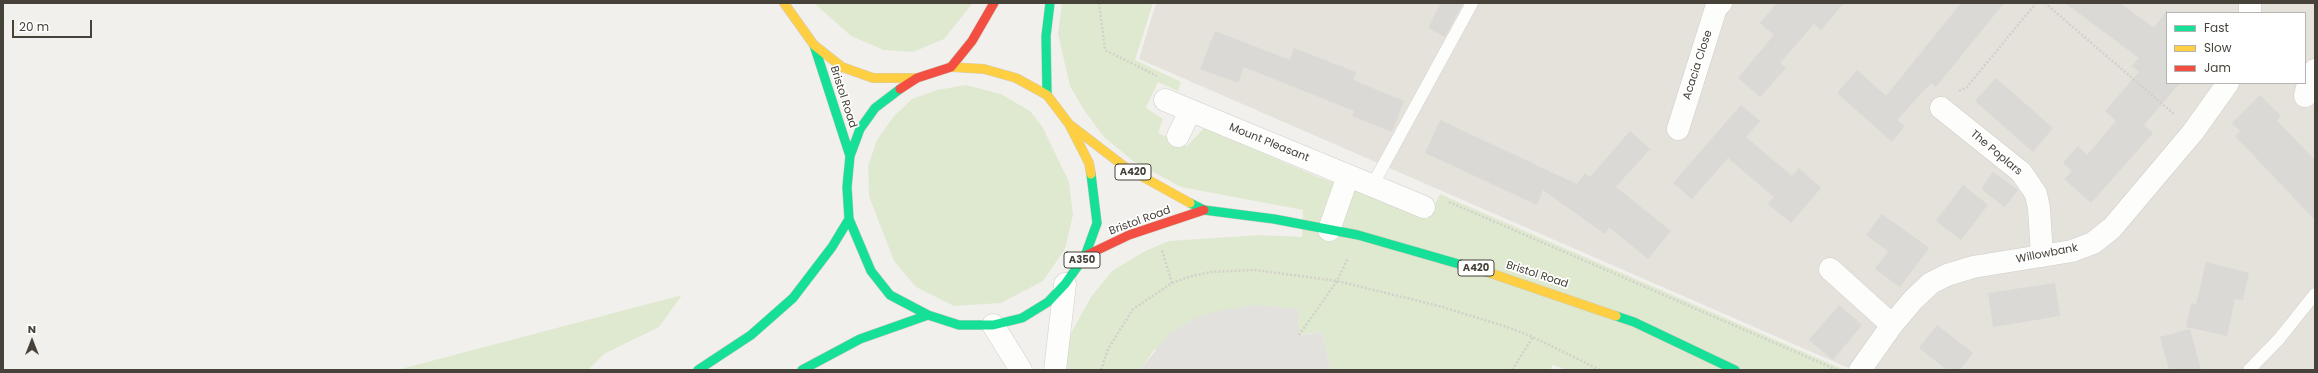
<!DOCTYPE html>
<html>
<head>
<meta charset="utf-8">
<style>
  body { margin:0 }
  #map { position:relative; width:2318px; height:373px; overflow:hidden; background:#f2f0ed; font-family:Poppins,sans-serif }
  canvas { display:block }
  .frame { position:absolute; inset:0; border:4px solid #474239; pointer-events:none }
  .legend { position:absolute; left:2166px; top:12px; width:140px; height:72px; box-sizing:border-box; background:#fff; border:1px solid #b5b3b0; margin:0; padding:5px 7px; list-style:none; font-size:12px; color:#474239 }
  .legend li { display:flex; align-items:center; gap:8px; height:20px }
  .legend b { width:20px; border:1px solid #b5b3b0 }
  .north { position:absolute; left:12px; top:321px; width:40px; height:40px; -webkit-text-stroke:3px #fff; paint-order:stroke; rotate:0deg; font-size:11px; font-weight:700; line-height:16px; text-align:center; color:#474239 }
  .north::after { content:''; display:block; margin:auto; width:14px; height:18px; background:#474239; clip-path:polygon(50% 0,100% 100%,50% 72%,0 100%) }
  .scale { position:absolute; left:12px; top:20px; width:80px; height:18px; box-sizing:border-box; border:2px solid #474239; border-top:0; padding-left:5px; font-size:12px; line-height:14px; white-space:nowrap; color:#474239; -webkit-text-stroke:3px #fff; paint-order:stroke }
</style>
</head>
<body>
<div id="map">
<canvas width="2318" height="373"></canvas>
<div class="frame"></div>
<ul class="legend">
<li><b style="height:5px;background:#16e098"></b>Fast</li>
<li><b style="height:5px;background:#ffcf43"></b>Slow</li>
<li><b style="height:5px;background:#f24e42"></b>Jam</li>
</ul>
<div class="north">N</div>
<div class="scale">20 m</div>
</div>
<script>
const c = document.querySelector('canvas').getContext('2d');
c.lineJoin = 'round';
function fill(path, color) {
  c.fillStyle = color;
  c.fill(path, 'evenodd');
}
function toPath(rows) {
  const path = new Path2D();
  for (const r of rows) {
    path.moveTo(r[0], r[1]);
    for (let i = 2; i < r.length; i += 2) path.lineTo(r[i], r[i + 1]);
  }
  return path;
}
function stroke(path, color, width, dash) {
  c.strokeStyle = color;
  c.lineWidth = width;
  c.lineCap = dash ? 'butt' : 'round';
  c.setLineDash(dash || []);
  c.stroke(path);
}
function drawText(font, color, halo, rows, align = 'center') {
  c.font = font + ' Poppins,sans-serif';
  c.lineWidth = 3.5;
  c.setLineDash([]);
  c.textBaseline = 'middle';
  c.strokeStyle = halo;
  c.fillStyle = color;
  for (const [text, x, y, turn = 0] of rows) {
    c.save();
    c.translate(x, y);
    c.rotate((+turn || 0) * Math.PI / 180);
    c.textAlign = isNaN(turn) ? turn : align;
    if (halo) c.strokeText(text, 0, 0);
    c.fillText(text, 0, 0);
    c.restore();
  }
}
fill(toPath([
  [1156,3,2315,3,2315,370,1853,370,1139,59],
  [2167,13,2305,13,2305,83,2167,83]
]), '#e5e2dc');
fill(toPath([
  [814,3,973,3,944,39,913,52,884,50,851,36],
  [1062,3,1153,3,1135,60,1181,82,1178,91,1158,82,1146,108,1163,119,1158,133,1187,146,1204,128,1318,177,1429,217,1440,194,1845,370,1566,370,1553,365,1550,370,1331,370,1322,332,1154,350,1140,370,1063,370,1070,335,1091,297,1112,271,1145,251,1169,241,1260,235,1302,237,1303,210,1181,187,1133,161,1104,137,1084,110,1070,86,1058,34],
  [966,85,1001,94,1030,111,1042,126,1069,182,1073,215,1065,249,1043,281,1001,303,954,306,916,287,894,261,869,196,868,166,877,140,894,116,912,99,937,90],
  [682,295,659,327,604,354,588,370,397,370]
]), '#dfe9d0');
fill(toPath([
  [1256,305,1298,309,1299,335,1322,332,1331,370,1140,370,1168,335,1197,317,1217,311]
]), '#e3e1de');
fill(toPath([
  [1441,3,1463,3,1445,37,1428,28],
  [1777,3,1844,3,1821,30,1814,24,1780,63,1786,68,1760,97,1738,78,1774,35,1760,23],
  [1961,3,2004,3,1936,87,1931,83,1897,120,1905,126,1892,142,1837,93,1857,70,1886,96],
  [2065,3,2120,3,2154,28,2167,10,2167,83,2180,83,2144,125,2153,133,2091,203,2064,179,2072,171,2063,163,2078,146,2087,155,2116,121,2105,111,2139,72,2132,66,2139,58],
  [1215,31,1290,60,1294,48,1356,72,1353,80,1404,101,1392,132,1352,116,1354,111,1244,67,1238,83,1200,69],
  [1996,78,2053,128,2033,152,1975,101],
  [2260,95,2281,116,2277,121,2315,160,2315,220,2235,136,2240,131,2232,123],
  [1741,105,1760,121,1746,137,1792,176,1799,168,1821,188,1791,223,1768,204,1774,197,1728,158,1692,199,1673,183],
  [1440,120,1577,184,1585,173,1590,177,1630,131,1650,149,1616,187,1671,231,1648,259,1609,227,1605,234,1543,190,1537,205,1425,153],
  [1993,172,2018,190,2005,207,1981,189],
  [1963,185,1988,205,1961,240,1936,221],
  [1882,214,1929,248,1900,287,1875,269,1888,251,1866,235],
  [2206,262,2249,273,2243,300,2235,299,2227,336,2186,327,2191,303,2196,304],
  [2055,283,2060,316,1993,327,1988,293],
  [1839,305,1862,325,1833,360,1809,340],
  [1937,325,1973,353,1960,370,1947,370,1919,348],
  [2190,329,2201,370,2169,370,2160,337]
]), '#dbd9d5');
const lane = toPath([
  [1372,186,1472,3],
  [2249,370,2279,339,2315,294]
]);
const street = toPath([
  [2250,13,2250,3],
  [2305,96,2310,76,2315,70],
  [1165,100,1424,207],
  [1941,108,2021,172,2030,185,2036,194,2039,208,2042,256],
  [1678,129,1716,8,1721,3],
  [1178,136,1190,111],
  [1329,230,1348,176],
  [1830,269,1892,325],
  [993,325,1021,370],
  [1055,370,1065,284],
  [1860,370,1892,325,1913,300,1931,283,1947,275,1973,267,2072,251,2093,243,2112,228,2193,132,2228,83]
]);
const fast = toPath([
  [814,45,850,156],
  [900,89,875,108,860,129,850,156,847,187,849,219,871,271,890,295,928,315,959,325,993,325,1022,318,1048,302,1065,284,1085,256,1097,223,1091,174],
  [1047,95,1046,36,1050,3],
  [1190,203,1204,210,1274,219,1358,235,1490,273],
  [1616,316,1634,322,1735,370],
  [698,370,751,335,793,298,832,247,849,219],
  [802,370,860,339,928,315]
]);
const slow = toPath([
  [784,3,814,45,842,67,873,78,917,78],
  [951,67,984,69,1016,78,1047,95,1069,124,1089,163,1091,174],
  [1069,124,1125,167,1190,203],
  [1490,273,1616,316]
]);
const jam = toPath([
  [951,67,972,41,994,3],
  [900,89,917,78,951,67],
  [1085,256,1129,235,1204,210]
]);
stroke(lane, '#d0cecb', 13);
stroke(street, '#d0cecb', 23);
stroke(fast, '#d2cbbc', 10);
stroke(slow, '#d2cbbc', 10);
stroke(jam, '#d2cbbc', 10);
stroke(toPath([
  [1099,3,1105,50,1157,76],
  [2045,3,2175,115],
  [1959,91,1967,87,2036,3],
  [1449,202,1837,370],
  [1172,283,1192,276,1211,272,1255,270,1337,281,1439,306,1507,327,1533,337,1600,370],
  [1299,335,1337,281,1348,258],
  [1101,370,1108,349,1133,309,1172,283,1162,250],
  [1512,370,1533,337]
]), '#d2d0cb', 2.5, [2, 2]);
stroke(lane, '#fdfdfc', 12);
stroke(street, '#fdfdfc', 22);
stroke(fast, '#16e098', 9);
stroke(slow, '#ffcf43', 9);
stroke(jam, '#f24e42', 9);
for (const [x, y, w] of [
  [1133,172,36],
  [1082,260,36],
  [1476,268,36]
]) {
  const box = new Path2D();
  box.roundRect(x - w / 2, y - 8, w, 16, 3);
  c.fillStyle = '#fff';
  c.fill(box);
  stroke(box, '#474239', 1);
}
drawText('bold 10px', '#474239', null, [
  ["A420",1133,172],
  ["A350",1082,260],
  ["A420",1476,268]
]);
drawText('11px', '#474239', '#fff', [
  ["Acacia Close",1698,65,-72],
  ["Bristol Road",843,97,72],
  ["Mount Pleasant",1269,143,22],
  ["The Poplars",1996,153,40],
  ["Bristol Road",1140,221,-20],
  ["Willowbank",2047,254,-11],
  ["Bristol Road",1537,275,18]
]);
</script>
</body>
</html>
